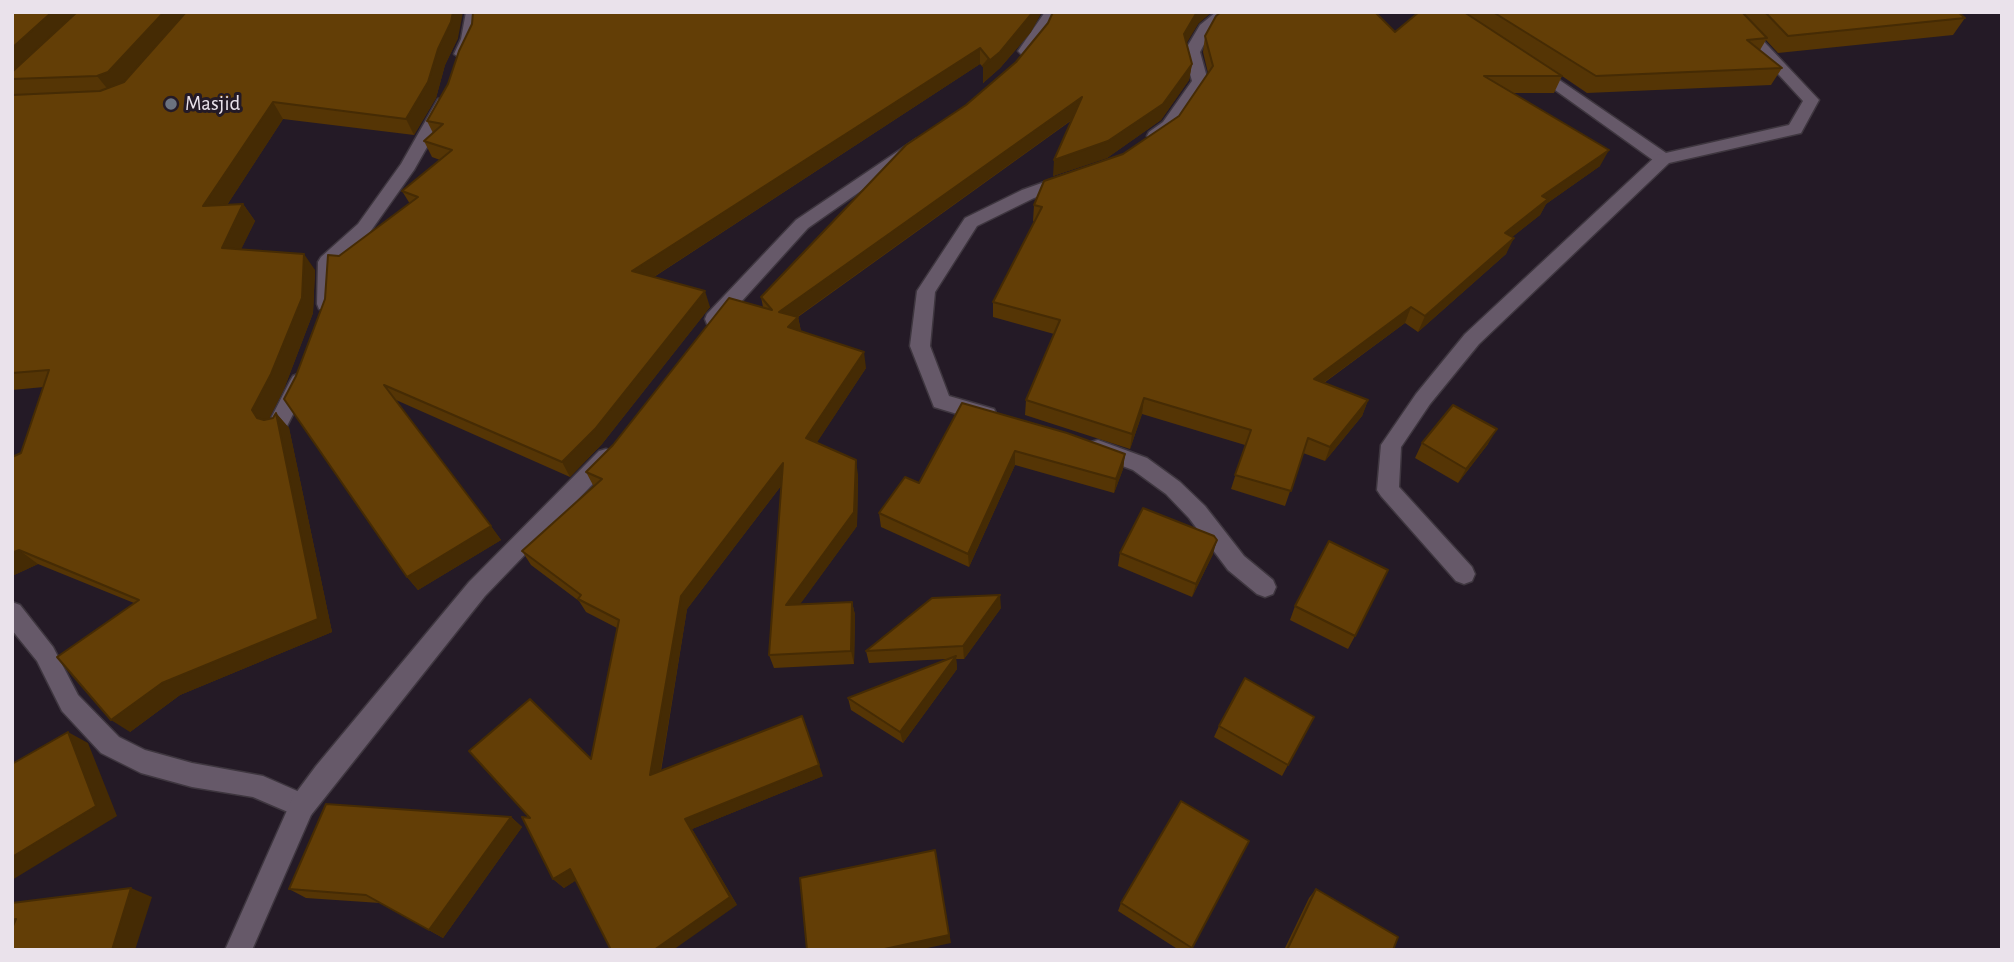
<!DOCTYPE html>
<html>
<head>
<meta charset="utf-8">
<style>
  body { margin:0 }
  #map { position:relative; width:2014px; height:962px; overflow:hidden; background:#241a26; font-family:"Alegreya Sans",sans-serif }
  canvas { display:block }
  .frame { position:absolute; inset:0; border:14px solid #eae2eb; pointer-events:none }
</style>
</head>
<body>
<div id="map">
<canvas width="2014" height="962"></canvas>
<div class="frame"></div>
</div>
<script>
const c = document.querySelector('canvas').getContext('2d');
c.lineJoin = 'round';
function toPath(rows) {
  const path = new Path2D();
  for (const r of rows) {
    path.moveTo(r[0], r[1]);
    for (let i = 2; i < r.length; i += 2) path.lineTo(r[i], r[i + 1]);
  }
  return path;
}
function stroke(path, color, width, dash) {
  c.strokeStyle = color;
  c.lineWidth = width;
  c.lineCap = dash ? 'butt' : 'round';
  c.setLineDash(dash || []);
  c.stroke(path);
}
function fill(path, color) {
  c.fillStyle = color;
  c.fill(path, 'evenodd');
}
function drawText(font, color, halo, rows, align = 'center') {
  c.font = font + ' "Alegreya Sans",sans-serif';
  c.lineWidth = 6;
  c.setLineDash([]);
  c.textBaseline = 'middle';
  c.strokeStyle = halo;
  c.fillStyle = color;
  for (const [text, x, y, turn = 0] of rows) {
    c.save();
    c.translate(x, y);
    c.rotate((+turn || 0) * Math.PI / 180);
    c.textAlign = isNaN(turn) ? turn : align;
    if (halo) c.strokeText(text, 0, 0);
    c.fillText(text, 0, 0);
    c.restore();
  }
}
const lane = toPath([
  [1216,12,1233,12,1211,31,1200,52,1208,81,1175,130,1161,140,1149,140,1147,136,1149,132,1163,122,1192,81,1184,52,1200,25,1216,12],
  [1536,64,1669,155,1671,159,1669,163,1657,163,1530,72,1528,69,1530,66,1536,64],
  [1067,174,1076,180,1073,184,1034,198,977,226,935,292,930,346,949,396,994,409,997,415,994,421,987,423,934,407,910,346,917,291,965,218,1022,190,1067,174],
  [1098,440,1147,458,1180,482,1205,506,1244,556,1273,580,1276,587,1273,594,1265,597,1257,594,1228,570,1189,518,1166,494,1133,470,1091,454,1088,448,1091,442,1098,440],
  [12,602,20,605,53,647,78,695,119,737,145,750,192,763,263,776,311,797,315,806,311,815,302,818,253,797,192,787,141,773,101,753,62,711,37,661,12,630,12,602]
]);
const street = toPath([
  [466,12,480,12,477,39,467,57,462,59,454,54,461,39,466,12],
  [1045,12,1060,12,1031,54,1021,54,1018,51,1045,12],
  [1721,12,1736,12,1819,100,1801,133,1669,163,1479,344,1430,404,1401,447,1399,487,1472,567,1475,574,1472,581,1464,584,1456,581,1381,496,1377,490,1381,445,1416,394,1465,334,1657,155,1789,125,1803,101,1721,12],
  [444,98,452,103,414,170,370,232,336,264,335,304,333,309,319,309,317,304,318,262,321,257,358,224,401,164,438,99,444,98],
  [916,139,924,144,922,148,808,228,721,324,707,324,705,319,707,314,796,220,916,139],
  [300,373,307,376,310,381,288,424,285,430,278,432,271,430,268,424,290,381,293,376,300,373],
  [606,449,613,451,616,457,613,463,485,596,311,815,252,950,225,950,293,797,316,766,469,582,599,451,606,449]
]);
stroke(lane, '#3e363f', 3);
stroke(street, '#3e363f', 3);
fill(lane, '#665969');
fill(street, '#665969');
fill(toPath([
  [12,12,458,38,445,65,436,98,414,135,283,119,227,205,243,204,255,221,241,249,315,270,313,313,284,389,269,418,273,418,276,413,289,428,332,632,180,695,130,732,134,603,38,564,12,576,21,453,44,387,12,390],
  [1419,12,1958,12,1965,18,1953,35,1778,53,1766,40,1760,50,1782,68,1771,85,1587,93,1562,76,1554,93,1512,93,1600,166,1546,204,1540,215,1512,237,1506,254,1418,332,1405,323,1324,383,1368,400,1362,416,1325,461,1303,453,1285,506,1231,489,1245,445,1142,414,1130,449,1025,415,1026,400,1054,334,993,317,993,302,1035,222,1033,221,1034,205,1123,154,1179,116,1208,73,1203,52,1205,36,1395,32],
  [1048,23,1198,24,1186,43,1192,64,1189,80,1161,120,1107,158,1053,176,1072,120,798,317,801,331,866,368,817,442,858,475,857,526,800,604,852,602,855,615,854,664,774,668,769,655,781,486,687,609,661,771,823,776,692,829,737,905,576,880,564,888,553,879,530,818,591,759,617,628,586,612,579,601,531,565,522,551,594,487,586,472,763,307,761,297,966,105,1016,62],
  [472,24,1031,32,1000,68,983,83,983,67,980,64,654,277,710,307,602,444,570,477,396,400,501,540,418,590,407,577,296,376,325,299,339,256,410,204,402,191,440,160,432,157,424,141,433,133,427,121,448,84],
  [962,403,1125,454,1123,469,1114,493,1015,465,969,567,881,527,879,513,919,483],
  [1422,443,1488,444,1458,483,1415,458],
  [1120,553,1213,554,1192,597,1118,566],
  [1295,606,1355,636,1348,649,1290,620],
  [1001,608,964,659,956,659,957,669,903,743,851,710,848,698,947,659,869,663,866,651],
  [1314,717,1282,776,1214,737,1219,726],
  [511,817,522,827,443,938,380,903,306,898,289,889],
  [1249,841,1191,950,1179,950,1118,911,1121,903],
  [1316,889,1393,950,1284,950,1309,898]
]), '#553505');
fill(toPath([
  [52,12,83,12,12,76,12,48],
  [164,12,190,12,121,89,110,92,97,76],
  [453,12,463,12,458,38,445,65,436,98,414,135,406,119,438,49],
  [1033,12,1042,12,1031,32,1000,68,983,83,983,66],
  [1197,12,1212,12,1198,24,1182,51,1184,34],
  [980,48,980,64,638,287,632,271],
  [1192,64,1189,80,1161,120,1107,158,1053,176,1054,160],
  [1082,97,1081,113,783,327,779,312],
  [273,102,283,119,216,222,203,206],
  [1609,150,1600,166,1546,204,1540,215,1497,249,1505,233,1542,196],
  [243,204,255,221,234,264,222,248],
  [1514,238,1506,254,1418,332,1425,316],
  [304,254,315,270,313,313,284,389,266,425,257,418,252,410],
  [705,291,710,307,602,444,570,477,562,462],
  [1411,307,1405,323,1308,394,1314,379],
  [798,317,801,332,788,327],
  [864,352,866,368,810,453,806,438],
  [1144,398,1142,414,1130,449,1132,434],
  [1368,400,1362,416,1325,461,1330,447],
  [276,413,289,428,332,632,180,695,130,732,111,720],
  [1497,429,1488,444,1458,483,1466,469],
  [1015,451,1015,465,969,567,968,554],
  [1125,454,1123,469,1114,493,1116,479],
  [856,460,858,475,857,526,790,618,786,605],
  [783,463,787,478,687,609,658,786,650,775,681,596],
  [491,526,501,540,418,590,407,577],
  [1217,540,1213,554,1192,597,1196,584],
  [19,550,38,564,12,576,12,553],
  [1000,595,1001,608,964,659,963,646],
  [852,602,855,615,854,664,851,651],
  [956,656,957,669,903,743,900,732],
  [802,716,823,776,692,829,737,905,673,950,654,950,685,819],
  [68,732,88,743,117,816,12,880,12,857],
  [511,817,522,827,443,938,429,930],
  [935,850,951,943,918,950,880,950],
  [570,869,580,878,564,888,553,879],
  [131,888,152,897,135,950,112,950]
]), '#452b04');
const building = toPath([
  [12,12,52,12,12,48,12,12],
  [77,12,164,12,108,72,97,76,12,79,12,72,77,12],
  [186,12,453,12,451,22,438,49,428,82,406,119,273,102,203,206,243,204,222,248,304,254,302,298,271,374,252,410,257,418,264,420,273,418,276,413,318,619,162,683,111,720,57,657,139,600,19,550,12,553,12,457,21,453,49,370,12,373,12,95,100,91,124,82,186,12],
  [473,12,1033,12,1000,52,983,66,989,59,980,48,632,271,705,291,595,429,562,462,384,385,491,526,407,577,284,399,296,376,325,299,328,255,339,256,418,197,402,191,452,150,424,141,443,124,427,121,448,84,459,51,472,24,473,12],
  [1053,12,1197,12,1184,34,1192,64,1163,104,1108,141,1054,160,1082,97,779,312,798,317,788,327,864,352,806,438,856,460,854,512,786,605,852,602,851,651,769,655,783,463,681,596,650,775,802,716,819,765,685,819,730,897,654,950,611,950,570,869,553,879,522,817,530,818,469,751,530,699,591,759,619,620,578,599,581,595,522,551,602,479,586,472,613,445,729,298,772,310,761,297,906,145,966,105,1016,62,1048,23,1053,12],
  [1221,12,1375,12,1395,32,1419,12,1464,12,1562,76,1484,76,1609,150,1542,196,1548,199,1505,233,1514,238,1425,316,1411,307,1314,379,1368,400,1330,447,1308,438,1291,491,1235,475,1251,430,1144,398,1132,434,1026,400,1060,320,993,302,1042,207,1034,205,1044,181,1123,154,1179,116,1213,66,1205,36,1216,16,1221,12],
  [1493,12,1742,12,1767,38,1747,40,1782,68,1596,76,1493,12],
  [1765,12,1958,12,1965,18,1788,36,1765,12],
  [962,403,1067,433,1125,454,1116,479,1015,451,968,554,879,513,905,477,919,483,962,403],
  [1453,405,1497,429,1466,469,1422,443,1453,405],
  [1143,508,1214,536,1217,540,1196,584,1120,553,1143,508],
  [1329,541,1388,570,1355,636,1295,606,1329,541],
  [1000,595,963,646,866,651,932,598,1000,595],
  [956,656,900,732,848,698,956,656],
  [1245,678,1314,717,1288,765,1219,726,1245,678],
  [68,732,96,806,12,857,12,764,68,732],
  [1181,801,1249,841,1192,948,1121,903,1181,801],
  [326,804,511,817,429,930,366,895,289,889,326,804],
  [935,850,949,935,880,950,807,950,800,878,935,850],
  [131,888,112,950,12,950,12,928,16,919,12,920,12,903,131,888],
  [1316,889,1398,937,1393,950,1287,950,1316,889]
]);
fill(building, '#633e06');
stroke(building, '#452b04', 2);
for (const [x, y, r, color] of [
  [171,104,7,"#6b7280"]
]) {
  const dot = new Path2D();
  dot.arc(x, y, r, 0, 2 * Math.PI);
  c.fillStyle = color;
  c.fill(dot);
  stroke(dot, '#241a26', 2.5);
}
drawText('21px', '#eae2eb', '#241a26', [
  ["Masjid",185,104]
], 'left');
</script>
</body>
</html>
